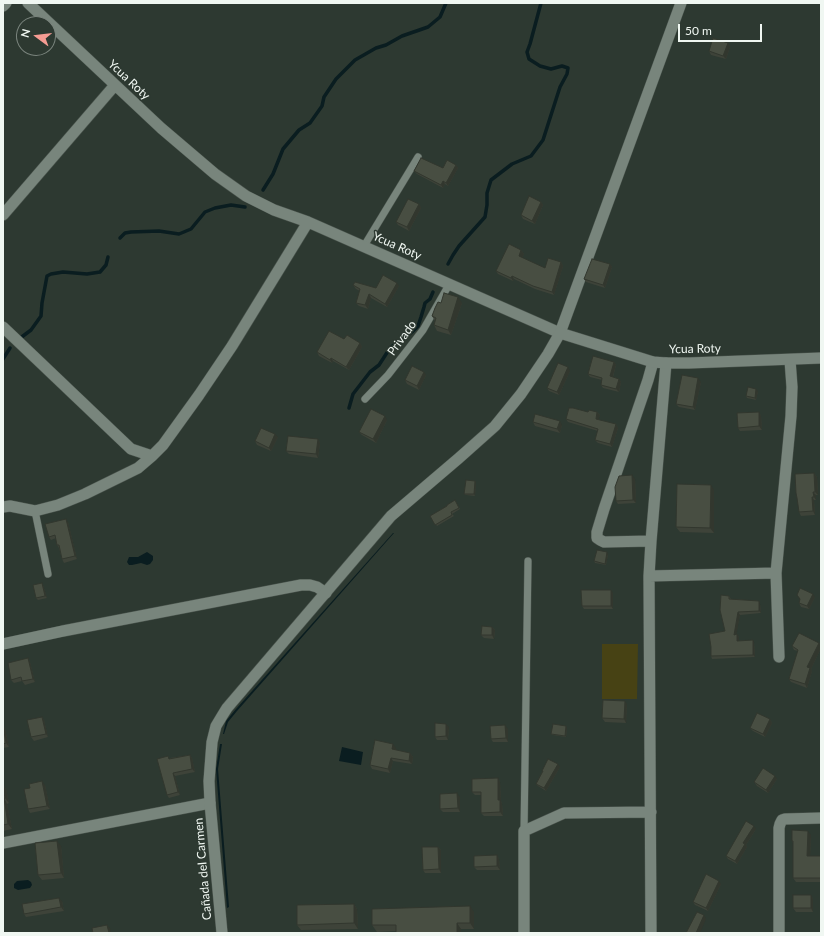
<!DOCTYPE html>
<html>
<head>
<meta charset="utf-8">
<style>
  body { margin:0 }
  #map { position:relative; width:824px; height:936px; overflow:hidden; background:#2d3931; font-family:Lato,sans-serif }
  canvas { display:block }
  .frame { position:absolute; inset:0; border:4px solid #f0f7f2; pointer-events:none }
  .north { position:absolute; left:16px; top:16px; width:40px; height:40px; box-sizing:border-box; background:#2d3931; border:1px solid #7b857e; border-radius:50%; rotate:285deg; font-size:11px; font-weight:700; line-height:16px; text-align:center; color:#f0f7f2 }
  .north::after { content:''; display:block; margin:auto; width:14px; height:18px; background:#f59c93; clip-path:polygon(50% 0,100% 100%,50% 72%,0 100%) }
  .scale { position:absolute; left:678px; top:24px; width:84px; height:18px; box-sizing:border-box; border:2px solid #f0f7f2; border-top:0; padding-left:5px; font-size:12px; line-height:14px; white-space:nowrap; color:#f0f7f2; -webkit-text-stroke:3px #2d3931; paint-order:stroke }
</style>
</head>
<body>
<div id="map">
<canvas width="824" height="936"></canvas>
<div class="frame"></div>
<div class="north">N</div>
<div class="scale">50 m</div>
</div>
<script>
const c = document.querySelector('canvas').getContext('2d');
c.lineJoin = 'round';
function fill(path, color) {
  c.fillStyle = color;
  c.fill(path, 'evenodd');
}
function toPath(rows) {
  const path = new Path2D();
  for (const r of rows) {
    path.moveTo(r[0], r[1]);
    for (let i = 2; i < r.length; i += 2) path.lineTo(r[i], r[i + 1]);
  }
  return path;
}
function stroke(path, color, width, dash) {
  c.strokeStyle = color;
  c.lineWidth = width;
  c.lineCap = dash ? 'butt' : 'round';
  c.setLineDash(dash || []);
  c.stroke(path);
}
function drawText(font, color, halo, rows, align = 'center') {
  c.font = font + ' Lato,sans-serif';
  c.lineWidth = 3;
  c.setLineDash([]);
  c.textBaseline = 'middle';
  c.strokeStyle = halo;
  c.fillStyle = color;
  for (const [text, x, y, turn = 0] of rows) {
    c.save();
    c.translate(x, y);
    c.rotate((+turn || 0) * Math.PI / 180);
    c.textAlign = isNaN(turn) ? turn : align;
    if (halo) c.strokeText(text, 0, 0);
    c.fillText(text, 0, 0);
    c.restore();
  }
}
fill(toPath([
  [602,644,638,644,637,699,602,699]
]), '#474214');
fill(toPath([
  [393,533,394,533,237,711,228,722,224,734,223,734,226,721,236,709],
  [147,552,153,556,153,560,150,564,147,565,141,563,132,565,129,565,127,562,129,557,138,557],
  [220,744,222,744,218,769,229,907,227,908,216,769],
  [342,747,363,752,361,765,339,761],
  [28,880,31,882,32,885,30,888,18,890,14,888,14,884,17,881]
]), '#0a1d20');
stroke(toPath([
  [263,190,273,174,283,149,299,130,310,123,322,106,324,97,336,79,355,60,376,48,386,45,402,36,428,27,440,17,446,3],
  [120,238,125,233,131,232,159,231,179,234,191,229,205,212,215,208,231,205,245,207],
  [448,264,453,255,459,246,485,217,487,205,487,193,491,180,512,164,531,156,543,140,560,87,567,74,568,68,562,66,551,69,540,66,529,59,527,52,530,44,541,3],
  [19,339,31,330,41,316,42,303,47,276,51,274,63,272,87,274,100,272,106,265,108,257],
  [3,359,10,348],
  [349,408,353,394,370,372,379,365,390,348,413,331,418,326,421,317,424,307,425,303,430,299,433,292]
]), '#0a1d20', 3.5);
const service = toPath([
  [364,246,418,157],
  [365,399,388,375,423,330,450,283],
  [35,511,48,574],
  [524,831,528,561]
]);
const minor = toPath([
  [28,3,161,128,215,174,246,196,274,210,308,222,560,333,681,3],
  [3,6,6,3],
  [3,215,115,85],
  [3,327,131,449,152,456],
  [3,507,10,506,35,511,58,505,85,494,138,468,152,456,163,445,199,395,232,346,308,222],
  [651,541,604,542,600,540,597,538,597,532,604,509,648,380,653,362],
  [649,576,776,573],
  [3,644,63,631,301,585,310,585,317,587,326,593],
  [779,657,776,573,791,416,792,387,790,360],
  [3,843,210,803],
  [524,933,524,831,564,813,651,812],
  [651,933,649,576,651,541,666,363],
  [779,933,779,828,780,824,782,820,785,819,821,818]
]);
const tertiary = toPath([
  [222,933,210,803,209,781,212,742,216,726,222,716,227,708,391,516,459,458,495,426,521,394,548,354,560,333,653,362,666,363,689,363,821,358]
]);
stroke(service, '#4a544d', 8);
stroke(minor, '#4a544d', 12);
stroke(tertiary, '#4a544d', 12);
stroke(service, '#78857c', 7);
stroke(minor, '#78857c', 11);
stroke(tertiary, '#78857c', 11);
fill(toPath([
  [728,43,730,47,726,59,711,55,709,51],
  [456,165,458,168,448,186,445,184,443,188,417,174,414,171,443,168],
  [541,202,543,205,535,224,523,219,521,215],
  [419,204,421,208,409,231,398,225,396,222],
  [521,250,524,254,522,258,545,268,561,262,563,266,554,295,535,289,514,279,513,281,498,274,496,271],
  [610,264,612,267,605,288,586,282,584,279],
  [353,285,376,288,399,286,387,307,371,298,368,309,359,306,356,303,360,291,356,289],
  [441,303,462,303,451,335,437,331,434,325,435,321,432,316],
  [360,343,362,347,349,370,333,361,332,363,319,356,317,352],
  [614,362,616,365,613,377,619,379,621,382,619,392,603,388,601,385,602,380,590,377,588,374],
  [570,371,559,395,549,391,547,388],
  [426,375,419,390,407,384,405,380],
  [701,382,695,410,679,407,676,404],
  [758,391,756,400,747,398,746,396],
  [588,412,597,412,600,415,598,420,616,424,618,428,612,447,598,443,595,440,598,431,568,422,566,419],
  [759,412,761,416,762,430,740,431,738,428],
  [387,420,376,443,362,435,359,432],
  [533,422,562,425,560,433,535,426],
  [278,437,271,451,257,445,255,441],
  [318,439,320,443,318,458,289,454,286,451],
  [814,473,817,477,818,495,816,495,816,500,814,500,815,515,801,516,799,512,798,499,797,498],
  [635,479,636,503,618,504,616,501],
  [475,481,476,482,475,496,466,495,464,494],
  [714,490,714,533,680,532,676,527],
  [455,500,460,509,452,514,454,516,437,526,430,516,447,506],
  [68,522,77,559,64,563,62,559,59,548,57,545,56,538,51,540,49,537],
  [608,554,606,565,595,563,594,561],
  [43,585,47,598,38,600,36,598],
  [613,593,613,609,584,609,582,606],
  [729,596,731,599,759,601,760,604,761,613,740,615,736,634,739,637,739,641,754,642,755,657,712,659,711,656,725,631],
  [815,597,809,609,801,607,799,603],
  [492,627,495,630,494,639,484,638,481,635],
  [819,643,821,645,821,648,811,669,812,671,807,688,791,682,789,679,798,651,794,650,792,646],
  [28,658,30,662,35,682,25,685,22,681,14,683,11,680],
  [627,704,626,723,605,722,602,718],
  [42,717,44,720,48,737,34,741,31,737],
  [770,719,772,723,765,737,753,731,750,728],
  [3,725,5,729,9,747,3,748],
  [566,726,567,728,566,737,553,735,551,734],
  [449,727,448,740,437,740,435,737],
  [508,729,508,742,493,742,491,739],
  [396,748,395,750,410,753,413,757,412,764,393,761,390,773,372,769,370,765],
  [190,755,192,758,195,772,175,776,180,795,169,798,167,795,170,758],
  [560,767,546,791,538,786,536,784,542,772,542,771],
  [498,778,500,782,501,801,502,804,503,816,484,816,481,813,481,795,475,795,472,792],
  [777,779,768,793,757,786,754,782],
  [3,783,3,785,6,789,9,803,7,804,12,829,3,831],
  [45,785,50,809,30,813,28,809,30,788],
  [460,797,460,812,443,812,440,809],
  [756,829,746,845,747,847,737,864,728,859,726,856],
  [811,835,810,856,821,856,821,882,796,882,793,878,793,843,792,841],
  [61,846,64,878,42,880,38,875],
  [438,847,441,850,441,873,425,873,423,870],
  [497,855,499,859,500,870,477,870,474,867],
  [721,884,708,911,695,905,693,902],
  [811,895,813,899,813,912,796,912,793,908],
  [62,901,64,911,26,917,24,914],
  [354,904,357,909,358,929,301,930,297,925],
  [474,912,474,929,461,929,461,933,397,933,396,931,377,932,372,925]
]), '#3e4339');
fill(toPath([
  [728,43,730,47,726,59,723,56],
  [456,165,458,168,448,186,446,183],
  [443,181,445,184,443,188,441,185],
  [541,202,543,205,535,224,532,221],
  [419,204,421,208,409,231,407,227],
  [521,250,524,254,521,260,519,256],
  [561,262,563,266,554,295,552,292],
  [610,264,612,267,605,288,603,285],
  [512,276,514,279,513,281,511,278],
  [397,283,399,286,387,307,385,304],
  [369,294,371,298,368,309,365,305],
  [458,297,462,303,451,335,448,330],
  [360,343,362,347,349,370,346,367],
  [331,358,333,361,332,363,330,360],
  [614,362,616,365,612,379,610,376],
  [568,367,570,371,559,395,557,392],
  [424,372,426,375,419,390,417,386],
  [698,378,701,382,695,410,693,407],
  [619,379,621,382,619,392,616,389],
  [756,389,758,391,756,400,755,398],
  [597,412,600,415,598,422,596,419],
  [759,412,761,416,762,430,759,426],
  [385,416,387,420,376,443,373,439],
  [560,421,562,425,560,433,557,429],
  [616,424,618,428,612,447,610,444],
  [275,434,278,437,271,451,269,448],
  [318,439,320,443,318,458,316,454],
  [814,473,817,477,818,495,815,492],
  [632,475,635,479,636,503,633,500],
  [475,481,476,482,475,496,474,494],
  [711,485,714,490,714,533,710,528],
  [813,492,816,495,816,500,814,497],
  [812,497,814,500,815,515,813,511],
  [66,519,68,522,77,559,75,556],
  [607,552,608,554,606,565,605,564],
  [42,583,43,585,47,598,45,596],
  [611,590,613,593,613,609,611,606],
  [813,594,815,597,809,609,807,606],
  [759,601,760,604,761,613,759,611],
  [738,612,740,615,736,637,734,635],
  [492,627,495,630,494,639,492,635],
  [737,634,739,637,739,643,737,641],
  [753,640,754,642,755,657,753,655],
  [819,643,821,645,821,648,811,669,812,671,807,688,805,684,807,667],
  [28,658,30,662,35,682,33,679],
  [625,701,627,704,626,723,624,719],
  [42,717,44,720,48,737,46,734],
  [770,719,772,723,765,737,763,734],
  [446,724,449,727,448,740,446,736],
  [3,725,5,729,9,747,6,743],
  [505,725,508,729,508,742,506,738],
  [566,726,567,728,566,737,565,736],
  [393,744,396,748,395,753,392,749],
  [410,753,413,757,412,764,409,761],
  [190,755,192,758,195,772,192,769],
  [391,758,393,761,390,773,388,769],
  [558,764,560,767,546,791,544,788],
  [173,773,175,776,180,795,178,792],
  [775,776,777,779,768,793,766,790],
  [498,778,500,782,501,801,502,804,503,816,500,812,498,800],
  [42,781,45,785,50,809,47,806],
  [3,783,3,785,6,789,9,803,5,798,3,787],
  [457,793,460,797,460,812,458,808],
  [4,798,7,804,12,829,8,824],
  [754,826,756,829,746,845,747,847,737,864,735,861,743,843],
  [808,831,811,835,810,860,807,856],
  [57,841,61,846,64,878,61,873],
  [438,847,441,850,441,873,439,869],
  [497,855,499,859,500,870,497,866],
  [719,881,721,884,708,911,706,908],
  [811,895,813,899,813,912,811,908],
  [59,898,62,901,64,911,61,907],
  [354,904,357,909,358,929,354,923],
  [470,906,474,912,474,929,470,923],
  [704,915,706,919,700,933,696,933],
  [457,923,461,929,461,933,457,933],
  [107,925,110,928,111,933,109,933]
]), '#32372e');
const building = toPath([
  [713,38,728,43,723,56,709,51,713,38],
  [421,158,443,168,447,160,456,165,446,183,443,181,441,185,414,171,421,158],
  [529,196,541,202,532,221,521,215,529,196],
  [408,199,419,204,407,227,396,222,408,199],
  [509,244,521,250,519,256,545,268,548,258,561,262,552,292,533,286,512,276,511,278,496,271,509,244],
  [592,259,610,264,603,285,584,279,592,259],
  [383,275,397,283,385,304,369,294,365,305,356,303,360,289,353,285,355,282,376,288,383,275],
  [444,293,458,297,448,330,434,325,436,318,432,316,435,308,438,302,441,303,444,293],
  [329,331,344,339,347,335,360,343,346,367,331,358,330,360,317,352,329,331],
  [593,356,614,362,610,376,619,379,616,389,601,385,602,378,588,374,593,356],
  [558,363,568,367,557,392,547,388,558,363],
  [412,366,424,372,417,386,405,380,412,366],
  [682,375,698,378,693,407,676,404,682,375],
  [748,387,756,389,755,398,746,396,748,387],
  [569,408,573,408,588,412,589,410,597,412,596,419,616,424,610,444,595,440,598,429,566,419,569,408],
  [371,409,385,416,373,439,359,432,371,409],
  [759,412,759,426,738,428,737,413,759,412],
  [535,414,560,421,557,429,533,422,535,414],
  [261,428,275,434,269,448,255,441,261,428],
  [288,436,318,439,316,454,286,451,288,436],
  [814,473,815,492,813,492,814,497,812,497,813,511,799,512,797,498,796,493,795,474,814,473],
  [632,475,633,500,616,501,615,487,619,476,632,475],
  [466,480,475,481,474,494,464,494,466,480],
  [677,484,711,485,710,528,676,527,677,484],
  [455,500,459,508,451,512,452,515,435,525,430,516,447,506,447,505,455,500],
  [66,519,75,556,62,559,59,545,57,545,55,535,49,537,45,524,66,519],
  [597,550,607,552,605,564,594,561,597,550],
  [42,583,45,596,36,598,33,585,42,583],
  [800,588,813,594,807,606,799,603,800,599,797,595,800,588],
  [581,590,611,590,611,606,582,606,581,590],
  [721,595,729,596,729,599,759,601,759,611,738,612,734,635,737,634,737,641,753,640,753,655,711,656,711,647,709,634,725,631,720,610,721,595],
  [482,626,492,627,492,635,481,635,482,626],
  [799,633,819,643,807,667,810,668,805,684,789,679,798,650,792,646,799,633],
  [28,658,33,679,22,681,21,677,11,680,8,663,28,658],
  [603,700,625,701,624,719,602,718,603,700],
  [757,713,770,719,763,734,750,728,757,713],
  [42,717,46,734,31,737,27,720,42,717],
  [435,723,446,724,446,736,435,737,435,723],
  [553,724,566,726,565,736,551,734,553,724],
  [505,725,506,738,491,739,490,726,505,725],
  [3,726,6,743,3,744,3,726],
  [375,740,393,744,392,749,410,753,409,761,391,758,388,769,370,765,375,740],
  [190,755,192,769,173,773,178,792,167,795,157,759,168,756,169,759,190,755],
  [548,759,558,764,544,788,536,784,543,771,542,771,548,759],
  [763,768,775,776,766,790,754,782,763,768],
  [498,778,498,800,500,800,500,812,481,813,481,792,472,792,472,779,498,778],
  [42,781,47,806,28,809,24,789,30,788,29,784,42,781],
  [3,787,5,798,4,798,8,824,3,825,3,787],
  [457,793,458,808,440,809,440,794,457,793],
  [746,821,754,826,743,843,745,844,735,861,726,856,746,821],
  [792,830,808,831,807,856,821,856,821,878,793,878,793,841,792,841,792,830],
  [57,841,61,873,38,875,35,843,57,841],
  [422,847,438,847,439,869,423,870,422,847],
  [497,855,497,866,474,867,474,856,497,855],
  [706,874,719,881,706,908,693,902,706,874],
  [793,895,811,895,811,908,793,908,793,895],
  [59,898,61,907,24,914,22,904,59,898],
  [354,904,354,923,297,925,297,905,354,904],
  [470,906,470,923,457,923,457,933,396,933,396,925,372,925,372,909,470,906],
  [697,912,704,915,696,933,686,933,697,912],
  [107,925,109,933,93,933,92,928,107,925]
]);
fill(building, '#484e42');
stroke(building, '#32372e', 1);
drawText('12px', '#f0f7f2', '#2d3931', [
  ["Ycua Roty",129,80,43],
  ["Ycua Roty",397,246,24],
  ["Privado",402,338,-54],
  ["Ycua Roty",695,349,-1],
  ["Cañada del Carmen",203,869,-95]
]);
</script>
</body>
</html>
